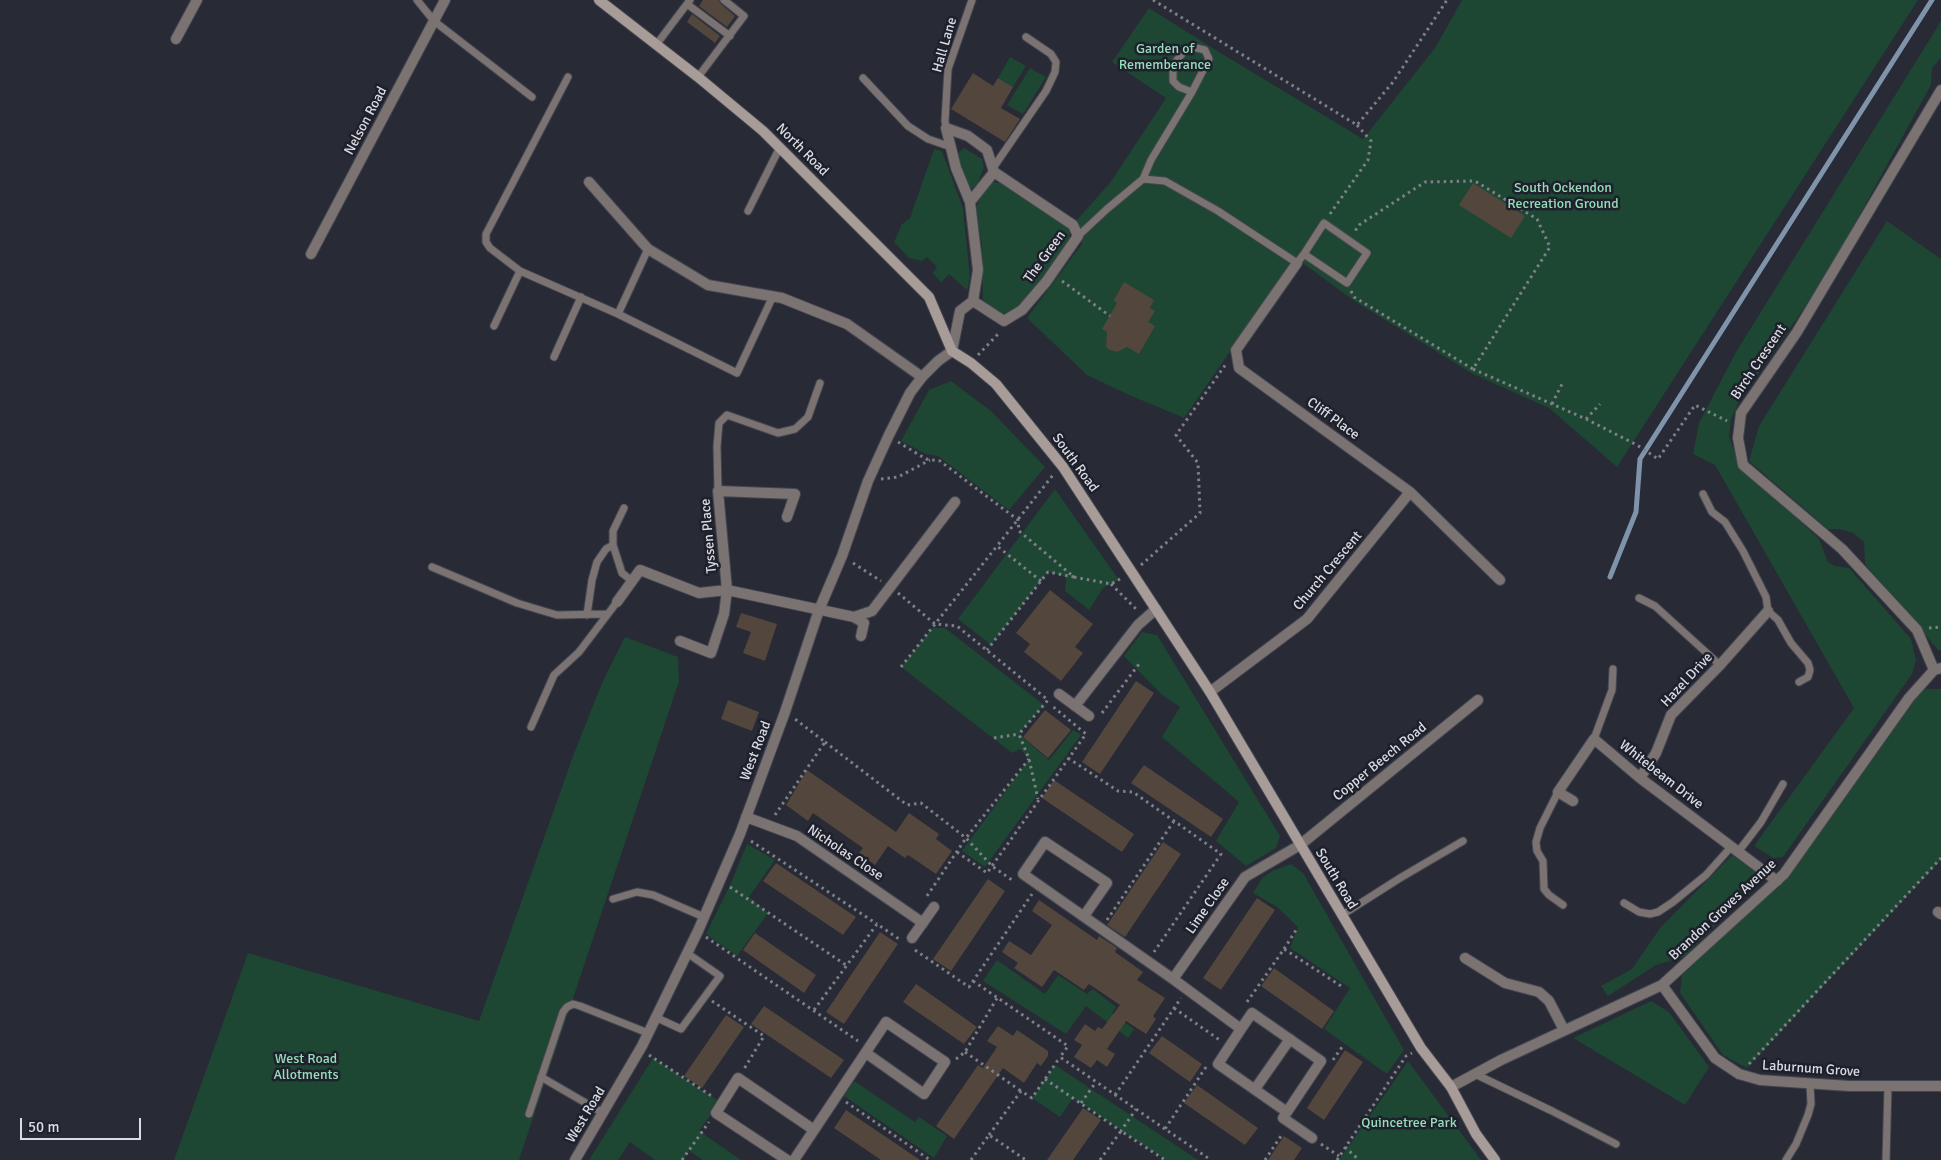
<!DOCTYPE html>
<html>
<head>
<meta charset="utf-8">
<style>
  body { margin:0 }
  #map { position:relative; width:1941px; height:1160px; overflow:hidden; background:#282a35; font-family:Signika,sans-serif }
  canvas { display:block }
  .scale { position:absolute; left:20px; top:1118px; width:121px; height:22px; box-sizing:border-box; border:2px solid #dadce3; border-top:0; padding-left:6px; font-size:15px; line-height:18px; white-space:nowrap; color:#dadce3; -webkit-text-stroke:4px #1e202b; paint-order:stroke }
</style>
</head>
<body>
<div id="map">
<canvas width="1941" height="1160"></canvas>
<div class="scale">50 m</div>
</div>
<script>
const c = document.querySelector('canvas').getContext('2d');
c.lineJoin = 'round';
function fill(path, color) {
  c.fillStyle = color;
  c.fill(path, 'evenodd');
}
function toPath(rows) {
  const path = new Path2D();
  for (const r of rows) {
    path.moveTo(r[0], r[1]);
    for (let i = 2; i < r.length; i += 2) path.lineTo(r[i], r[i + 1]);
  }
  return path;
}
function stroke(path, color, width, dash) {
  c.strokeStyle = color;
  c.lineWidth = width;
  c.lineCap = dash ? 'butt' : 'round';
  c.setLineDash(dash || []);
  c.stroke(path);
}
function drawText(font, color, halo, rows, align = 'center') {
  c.font = font + ' Signika,sans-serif';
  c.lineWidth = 5;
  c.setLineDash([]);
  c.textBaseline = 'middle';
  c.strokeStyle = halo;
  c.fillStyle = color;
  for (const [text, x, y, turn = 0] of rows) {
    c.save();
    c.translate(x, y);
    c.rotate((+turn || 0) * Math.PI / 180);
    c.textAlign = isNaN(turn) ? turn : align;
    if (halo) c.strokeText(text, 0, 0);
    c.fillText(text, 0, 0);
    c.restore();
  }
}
fill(toPath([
  [1462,0,1918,0,1617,467,1549,408,1473,374,1356,302,1290,254,1288,268,1184,418,1129,395,1087,375,1027,318,1082,244,1076,221,1110,183,1166,98,1112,62,1149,8,1219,52,1363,139,1435,48],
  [1941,21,1941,58,1932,68,1931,85,1825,278,1740,400,1731,419,1729,437,1741,468,1765,487,1819,539,1828,562,1835,566,1849,568,1911,639,1916,660,1912,674,1783,857,1773,858,1754,846,1854,708,1715,465,1693,454,1699,423,1736,352],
  [1010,57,1026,66,1013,87,998,78],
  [1030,68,1046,77,1023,114,1007,105],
  [964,148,982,159,984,167,977,185,973,188,969,189,966,184,958,153],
  [934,149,942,151,963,208,970,278,967,290,949,274,941,283,933,273,937,267,927,257,922,261,909,258,894,242,902,224,910,218],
  [989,182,1001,183,1068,227,1070,236,1067,246,1023,304,1004,314,983,302,982,245,976,209,982,193],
  [1887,221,1941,259,1941,650,1938,650,1865,564,1864,542,1853,533,1839,529,1828,529,1749,461,1759,426],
  [951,381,991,411,1045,467,1009,510,938,456,926,454,901,441,929,390],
  [1055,489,1119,580,1103,588,1089,610,1065,591,1066,577,1048,572,991,645,958,619],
  [932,628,945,628,1044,705,1019,734,1049,760,1073,730,1081,735,985,867,962,851,1029,759,1020,749,1012,753,901,667],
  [1142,632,1157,635,1280,836,1276,848,1246,866,1216,841,1239,802,1162,737,1180,707,1161,694,1124,656],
  [625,637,678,657,679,681,519,1160,174,1160,248,953,479,1021,573,756,602,683],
  [1923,689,1941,689,1941,860,1747,1068,1723,1055,1680,993,1682,975,1789,875],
  [747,844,775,860,749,897,768,913,737,956,706,934,731,883],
  [1736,851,1765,875,1684,957,1656,965,1608,996,1601,986,1632,969,1660,928],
  [1291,864,1303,873,1404,1050,1387,1074,1324,1029,1350,988,1290,948,1298,927,1277,907,1253,893,1262,878,1272,871],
  [997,960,1045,994,1058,975,1087,994,1093,989,1116,1007,1112,1013,1134,1029,1128,1038,1086,1006,1066,1034,983,981],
  [1651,1001,1669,1012,1709,1067,1685,1105,1573,1038],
  [653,1058,720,1102,699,1131,741,1160,703,1160,689,1151,683,1160,655,1160,630,1142,618,1160,589,1160],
  [1408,1061,1481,1160,1339,1160],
  [1055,1065,1198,1160,1166,1160,1073,1098,1060,1117,1032,1098],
  [854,1081,915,1122,919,1117,947,1136,934,1158,844,1096]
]), '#1d4633');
stroke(toPath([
  [1610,577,1636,512,1640,459,1932,0]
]), '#7f93ab', 5);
fill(toPath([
  [703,0,719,0,721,4,735,16,727,27,699,6],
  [692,14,720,36,715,43,687,22],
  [973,73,993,86,998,78,1013,87,1001,108,1020,119,1005,142,951,109],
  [1473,183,1525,216,1511,238,1459,205],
  [1124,282,1154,300,1150,308,1155,311,1148,322,1155,326,1139,354,1127,347,1117,352,1108,349,1106,346,1107,332,1102,329,1117,303,1114,300],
  [1050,590,1093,624,1075,647,1083,653,1061,681,1024,652,1030,644,1016,633],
  [741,613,777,624,765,661,743,653,751,632,736,627],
  [1136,681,1154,693,1100,774,1082,762],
  [728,700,759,712,752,731,721,719],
  [1045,710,1071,730,1048,758,1023,737],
  [1144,765,1223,819,1211,837,1131,783],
  [807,770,896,832,909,813,939,834,936,839,952,851,936,874,908,855,905,858,888,846,875,865,859,853,863,848,813,813,808,821,786,805],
  [1054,780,1134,834,1122,852,1042,798],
  [1163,842,1181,854,1125,937,1107,925],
  [776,863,856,917,843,935,763,881],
  [988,879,1005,891,951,971,933,959],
  [1257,898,1275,910,1221,990,1203,978],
  [1039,900,1097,940,1099,936,1117,948,1115,952,1143,972,1137,980,1165,998,1153,1016,1156,1019,1146,1034,1126,1021,1107,1049,1115,1054,1107,1067,1097,1060,1091,1068,1074,1057,1082,1045,1074,1040,1085,1024,1095,1031,1098,1027,1102,1029,1120,1005,1089,984,1084,990,1054,970,1042,987,1014,968,1018,963,1002,952,1009,941,1031,955,1052,925,1032,911],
  [880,932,898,944,844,1024,826,1012],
  [755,933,816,975,804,993,743,950],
  [1274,968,1334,1011,1322,1029,1261,986],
  [916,984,977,1027,964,1044,903,1002],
  [764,1006,844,1060,831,1078,751,1024],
  [726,1015,744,1027,702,1088,684,1076],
  [998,1026,1013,1036,1017,1030,1048,1051,1048,1056,1041,1066,1037,1063,1024,1083,1003,1068,954,1139,936,1126,978,1065,983,1068,997,1047,987,1041],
  [1162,1036,1202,1064,1190,1082,1149,1053],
  [1345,1050,1363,1062,1324,1120,1307,1108],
  [1197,1085,1258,1128,1245,1145,1184,1103],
  [1083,1108,1101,1120,1082,1147,1073,1160,1047,1160],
  [846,1110,892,1141,920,1160,881,1160,834,1128],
  [1284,1136,1302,1148,1294,1160,1268,1160]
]), '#52463d');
const service = toPath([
  [417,0,434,21,532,97],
  [687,4,730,36],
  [656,45,690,0],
  [568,77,486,234,486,242,490,248,520,271,618,314,737,373,773,296],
  [698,77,744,16,724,0],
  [863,78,908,126,928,139,951,147],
  [946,128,945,121,948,69,972,0],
  [993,168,1046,91,1055,72,1056,62,1051,54,1026,37],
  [1143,179,1165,181,1218,211,1297,263,1304,254,1347,283,1367,253,1324,223,1304,254],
  [748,211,780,147],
  [1078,236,1107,209,1143,179,1151,160,1192,92,1209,59,1205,50,1192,47,1183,53,1176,61,1173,71,1173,81,1179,87,1192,92],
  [618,314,648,249],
  [494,326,520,271],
  [554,357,581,297],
  [718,491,717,446,719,423,727,415,778,433,795,429,808,417,820,383],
  [1703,494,1712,512,1725,522,1743,551,1766,597,1768,611,1778,620,1791,643,1808,663,1810,670,1808,677,1799,682],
  [624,508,613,531,613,545,622,573,632,581],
  [432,567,517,603,540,610,557,615,607,614],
  [1639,598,1655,606,1720,665],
  [587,615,592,580,597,562,606,549,613,545],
  [531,727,554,675,579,652,617,602],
  [1594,739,1612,690,1613,669],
  [1558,792,1540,828,1536,842,1537,851,1543,861,1544,889,1549,895,1563,905],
  [1738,852,1761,822,1783,784],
  [613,899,637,892,653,895,704,917],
  [1624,903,1639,912,1650,914,1658,912,1673,902,1706,875,1731,847],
  [1342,915,1400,878,1463,841],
  [655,1017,681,1029,720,976,687,953],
  [1475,1074,1552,1111,1616,1144],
  [541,1077,603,1113],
  [529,1114,563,1012,567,1007,573,1004,580,1006,648,1033],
  [1786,1160,1796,1144,1808,1115,1811,1104,1810,1084],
  [1886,1160,1888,1086]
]);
const minor = toPath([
  [176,39,197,0],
  [589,182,648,249,708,285,782,298,847,324,922,377],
  [311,254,445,0],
  [1297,263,1236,350,1239,368,1410,492,1500,580],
  [973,301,1004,321,1022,310,1046,282,1078,236,1073,225,994,172],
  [952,351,960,311,973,301,978,270,970,202,956,168,946,128,968,136,987,150,994,172,970,202],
  [617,602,640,570,699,593,727,590,854,617,864,623,861,636],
  [854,617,872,611,955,502],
  [680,641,711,653,724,614,727,590,718,491,795,494,787,517],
  [1934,670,1917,630,1842,549,1743,465,1738,438,1741,413,1797,332,1941,90],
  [1210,692,1307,619,1410,492],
  [1059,694,1089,716],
  [1075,706,1138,625,1156,609],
  [1640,778,1656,753,1671,715,1720,665,1768,611],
  [1573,801,1558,792,1594,739,1640,778,1777,881],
  [746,817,797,836,923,923],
  [1938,912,1941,914],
  [1084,916,1107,883,1045,842,1023,874,1173,979,1245,877,1300,845,1478,700],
  [912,938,934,907],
  [1465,958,1505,983,1539,992,1549,1001,1564,1030],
  [1173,979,1241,1029,1218,1064,1287,1112],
  [1662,985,1715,1058,1739,1074,1760,1080,1849,1086,1941,1086],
  [1241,1029,1252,1013,1321,1061,1283,1118,1312,1138],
  [1451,1087,1501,1060,1662,985,1784,874,1909,698,1934,670,1941,668],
  [1255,1089,1290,1039],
  [787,1160,716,1113,738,1078,814,1130],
  [794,1160,886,1022,945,1062,924,1094,866,1053]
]);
const tertiary = toPath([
  [575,1160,642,1046,698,931,740,834,785,712,819,610,842,556,868,481,888,437,910,393,922,377,938,361,952,351]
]);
const secondary = toPath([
  [599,0,698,77,763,131,929,297,952,351,971,363,996,384,1063,467,1210,692,1421,1048,1451,1087,1476,1134,1495,1160]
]);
stroke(service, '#444651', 9);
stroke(minor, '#444651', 12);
stroke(tertiary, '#444651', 12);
stroke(secondary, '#444651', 12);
stroke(toPath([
  [1153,0,1357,125,1393,82,1447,0],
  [1330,214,1368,160,1371,141,1357,125],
  [1062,281,1110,316],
  [1351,291,1354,297,1473,369,1550,247,1537,219,1475,181,1425,182,1359,225,1355,231],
  [978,355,1000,332],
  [1473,369,1586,419,1637,445,1658,459,1695,405,1727,421],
  [1552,404,1563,382],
  [1586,419,1600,404],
  [898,442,926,459,940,461,1018,520,1019,531,1074,577,1048,572,987,650],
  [881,479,898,477,930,460],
  [853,563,881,581],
  [1141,565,1200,513,1198,463,1176,435,1226,364],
  [1074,577,1111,584,1122,578],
  [1041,581,997,546,1053,475],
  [1111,584,1137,610],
  [898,593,935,624,997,546],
  [1929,628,1941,627],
  [901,667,935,624,957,626,1048,700,1019,734,1029,759,1038,799],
  [1102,713,1139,664],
  [994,738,1019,734],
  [825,742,907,805,921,803,966,838,992,866,1012,880],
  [1068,758,1118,791,1133,792,1221,854,1154,952],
  [775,815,825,742,795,719],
  [751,841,877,924],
  [957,852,987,873,1086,734,1051,705],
  [730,887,846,965],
  [927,896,966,838,1029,759],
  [1107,920,1174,821],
  [706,937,858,1041],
  [1284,949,1298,927],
  [915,950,969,987,1032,894],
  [973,981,1068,1046,1060,1057,1165,1129],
  [712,1001,764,1036,744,1069],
  [1247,1002,1284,949,1341,986],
  [1174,1008,1221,1041],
  [814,1010,877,924,899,939],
  [965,1052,1021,1091],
  [649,1055,713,1097],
  [956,1059,965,1052,997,998],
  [1333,1060,1344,1044],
  [1749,1064,1941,858],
  [1206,1067,1165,1129,1211,1160],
  [1045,1079,1121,1131,1136,1109],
  [1115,1095,1181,998],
  [846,1102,930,1160],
  [1081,1103,1096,1082],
  [989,1135,1021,1091,1032,1098,1060,1057],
  [1321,1144,1339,1156],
  [1345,1147,1359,1160],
  [682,1160,709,1122],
  [971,1160,989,1135,1026,1160],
  [1100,1160,1121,1131,1165,1160],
  [1265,1160,1283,1133],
  [1337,1160,1406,1056,1412,1053]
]), '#7e8089', 3, [2.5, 4]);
stroke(service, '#7a7371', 7);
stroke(minor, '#7a7371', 10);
stroke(tertiary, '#7a7371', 10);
stroke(secondary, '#a89c99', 10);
drawText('14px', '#dadce3', '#1e202b', [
  ["Hall Lane",945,45,-74],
  ["Nelson Road",366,121,-62],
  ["North Road",802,150,45],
  ["The Green",1045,257,-54],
  ["Birch Crescent",1759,362,-56],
  ["Cliff Place",1333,419,36],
  ["South Road",1075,463,54],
  ["Tyssen Place",709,536,-95],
  ["Church Crescent",1328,571,-50],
  ["Hazel Drive",1687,680,-47],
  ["West Road",756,751,-69],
  ["Copper Beech Road",1380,762,-39],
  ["Whitebeam Drive",1661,775,38],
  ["Nicholas Close",845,853,34],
  ["South Road",1336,879,59],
  ["Lime Close",1208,906,-55],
  ["Brandon Groves Avenue",1723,910,-43],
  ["Laburnum Grove",1811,1069,4],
  ["West Road",586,1115,-59]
]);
drawText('14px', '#95deb9', '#1e202b', [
  ["Garden of",1165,49],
  ["Rememberance",1165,65],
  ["South Ockendon",1563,188],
  ["Recreation Ground",1563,204],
  ["West Road",306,1059],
  ["Allotments",306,1075],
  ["Quincetree Park",1409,1123]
]);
</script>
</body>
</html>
